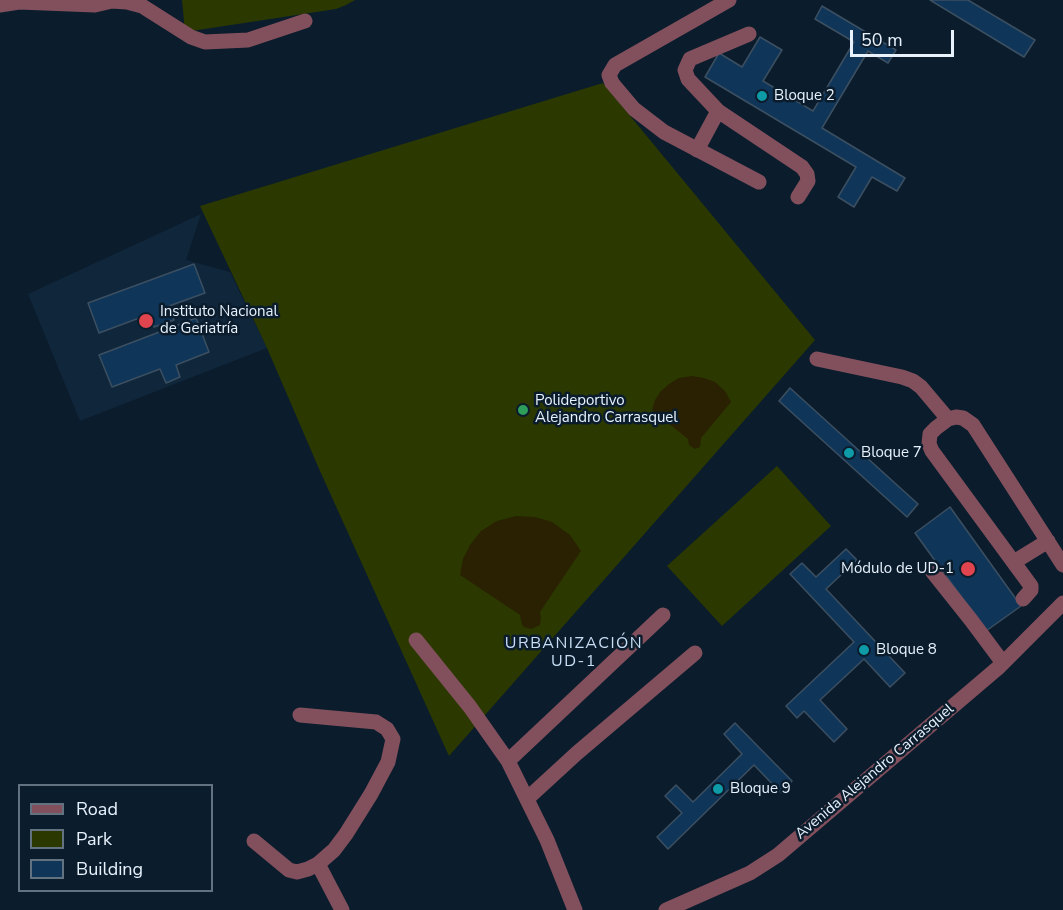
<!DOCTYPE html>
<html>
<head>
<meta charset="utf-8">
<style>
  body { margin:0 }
  #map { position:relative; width:1063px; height:910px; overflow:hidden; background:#0b1c2c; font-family:"Nunito Sans",sans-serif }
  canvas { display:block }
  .legend { position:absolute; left:18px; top:784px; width:195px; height:108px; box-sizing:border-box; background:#0b1c2c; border:2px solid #637280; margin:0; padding:8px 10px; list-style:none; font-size:18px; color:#e7f2fd }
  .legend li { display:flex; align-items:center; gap:12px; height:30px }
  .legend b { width:30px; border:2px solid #637280 }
  .scale { position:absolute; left:850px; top:30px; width:104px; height:27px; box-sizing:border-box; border:3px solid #e7f2fd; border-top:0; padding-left:8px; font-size:18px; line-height:21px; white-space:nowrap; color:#e7f2fd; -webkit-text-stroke:4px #0b1c2c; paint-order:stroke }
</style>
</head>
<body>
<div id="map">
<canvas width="1063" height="910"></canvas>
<ul class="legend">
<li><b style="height:8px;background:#82505c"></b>Road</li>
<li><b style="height:16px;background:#2b3900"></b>Park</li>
<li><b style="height:16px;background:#0f3659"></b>Building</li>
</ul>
<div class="scale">50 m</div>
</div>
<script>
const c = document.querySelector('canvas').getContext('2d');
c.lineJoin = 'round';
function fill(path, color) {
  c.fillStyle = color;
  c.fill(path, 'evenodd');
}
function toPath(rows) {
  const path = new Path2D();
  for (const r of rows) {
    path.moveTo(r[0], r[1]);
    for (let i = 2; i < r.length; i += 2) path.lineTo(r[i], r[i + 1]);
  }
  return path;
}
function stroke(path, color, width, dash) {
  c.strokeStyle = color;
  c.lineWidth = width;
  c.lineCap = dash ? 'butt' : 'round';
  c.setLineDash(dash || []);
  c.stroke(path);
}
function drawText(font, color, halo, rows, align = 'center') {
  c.font = font + ' "Nunito Sans",sans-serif';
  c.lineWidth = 5;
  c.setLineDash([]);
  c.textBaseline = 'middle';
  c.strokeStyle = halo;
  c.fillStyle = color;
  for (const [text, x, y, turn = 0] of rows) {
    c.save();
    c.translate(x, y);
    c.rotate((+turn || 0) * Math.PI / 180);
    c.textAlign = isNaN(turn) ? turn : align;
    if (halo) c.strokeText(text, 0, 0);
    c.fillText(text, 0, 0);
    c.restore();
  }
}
fill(toPath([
  [201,214,186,260,230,272,267,348,80,421,28,294]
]), '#10263b');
fill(toPath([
  [182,0,355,0,346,5,336,9,185,32],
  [603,83,815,340,449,756,320,471,267,348,200,206],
  [777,466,831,526,722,626,667,566]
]), '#2b3900');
fill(toPath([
  [692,376,704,378,715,382,725,391,731,402,701,438,700,447,695,449,689,445,688,439,652,410,655,400,661,391,669,384,679,378],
  [516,516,535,517,552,522,570,535,581,551,540,612,541,618,540,625,531,629,524,627,522,625,520,615,460,575,463,559,470,545,481,531,497,521]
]), '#292101');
const building = toPath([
  [930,0,968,0,1035,40,1024,57,930,0],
  [822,6,896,50,888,63,868,51,822,128,905,178,897,191,872,177,854,207,838,197,856,167,705,77,719,53,742,67,760,37,782,50,763,81,813,111,854,42,815,19,822,6],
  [194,264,205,293,169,306,174,320,154,327,150,314,99,333,88,303,194,264],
  [196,318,209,352,176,365,180,377,166,383,160,369,112,387,99,355,196,318],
  [790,388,918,504,907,517,779,401,790,388],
  [950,507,1021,606,986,631,915,533,950,507],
  [846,549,857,560,826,589,905,673,890,687,864,659,820,700,847,729,834,742,804,711,797,718,786,706,854,642,790,574,802,563,816,577,846,549],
  [735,723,792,781,781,793,754,765,668,849,657,837,682,813,665,796,676,785,693,802,742,754,724,734,735,723]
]);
fill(building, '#0f3659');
stroke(building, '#3c4f61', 1.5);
stroke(toPath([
  [729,0,615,65,609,75,612,83,634,109,664,132,759,182],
  [0,5,19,2,95,5,112,1,127,2,142,6,191,37,205,42,248,40,305,21],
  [749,34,690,59,685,70,688,79,718,111,802,167,807,174,808,181,798,197],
  [697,150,718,111],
  [817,359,902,377,913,381,921,387,948,419],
  [1014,562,1048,541],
  [932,571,971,620,1003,663],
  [1023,599,1031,590,1031,586,932,451,929,444,930,434,936,428,948,419,956,417,963,418,973,425,1063,565],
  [416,640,470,707,508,761,547,840,575,910],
  [508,761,663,615],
  [528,798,577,753,695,653],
  [254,841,289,870,297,872,308,869,318,864,334,850,346,834,371,794,388,762,393,739,387,729,376,722,300,715],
  [318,864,342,910],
  [666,910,750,873,778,855,999,667,1063,603]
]), '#82505c', 15);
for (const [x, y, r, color] of [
  [762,96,6,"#0f9aa8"],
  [146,321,8,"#e0444e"],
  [523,410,6,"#2e9e5b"],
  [849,453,6,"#0f9aa8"],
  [968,569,8,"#e0444e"],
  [864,650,6,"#0f9aa8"],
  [718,789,6,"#0f9aa8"]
]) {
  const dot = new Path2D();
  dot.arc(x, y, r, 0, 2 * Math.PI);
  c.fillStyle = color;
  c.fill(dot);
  stroke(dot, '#0b1c2c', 2);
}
drawText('15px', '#e7f2fd', '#0b1c2c', [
  ["Bloque 2",774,96],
  ["Instituto Nacional",160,312],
  ["de Geriatría",160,329],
  ["Polideportivo",535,401],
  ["Alejandro Carrasquel",535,418],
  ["Bloque 7",861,453],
  ["Módulo de UD-1",954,569,"right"],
  ["Bloque 8",876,650],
  ["Bloque 9",730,789]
], 'left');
drawText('15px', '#e7f2fd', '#0b1c2c', [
  ["Avenida Alejandro Carrasquel",875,772,-40]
]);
c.letterSpacing = '1.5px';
drawText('16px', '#c9dff5', '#0b1c2c', [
  ["URBANIZACIÓN",574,644],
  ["UD-1",574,662]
]);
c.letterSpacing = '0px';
</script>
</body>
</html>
